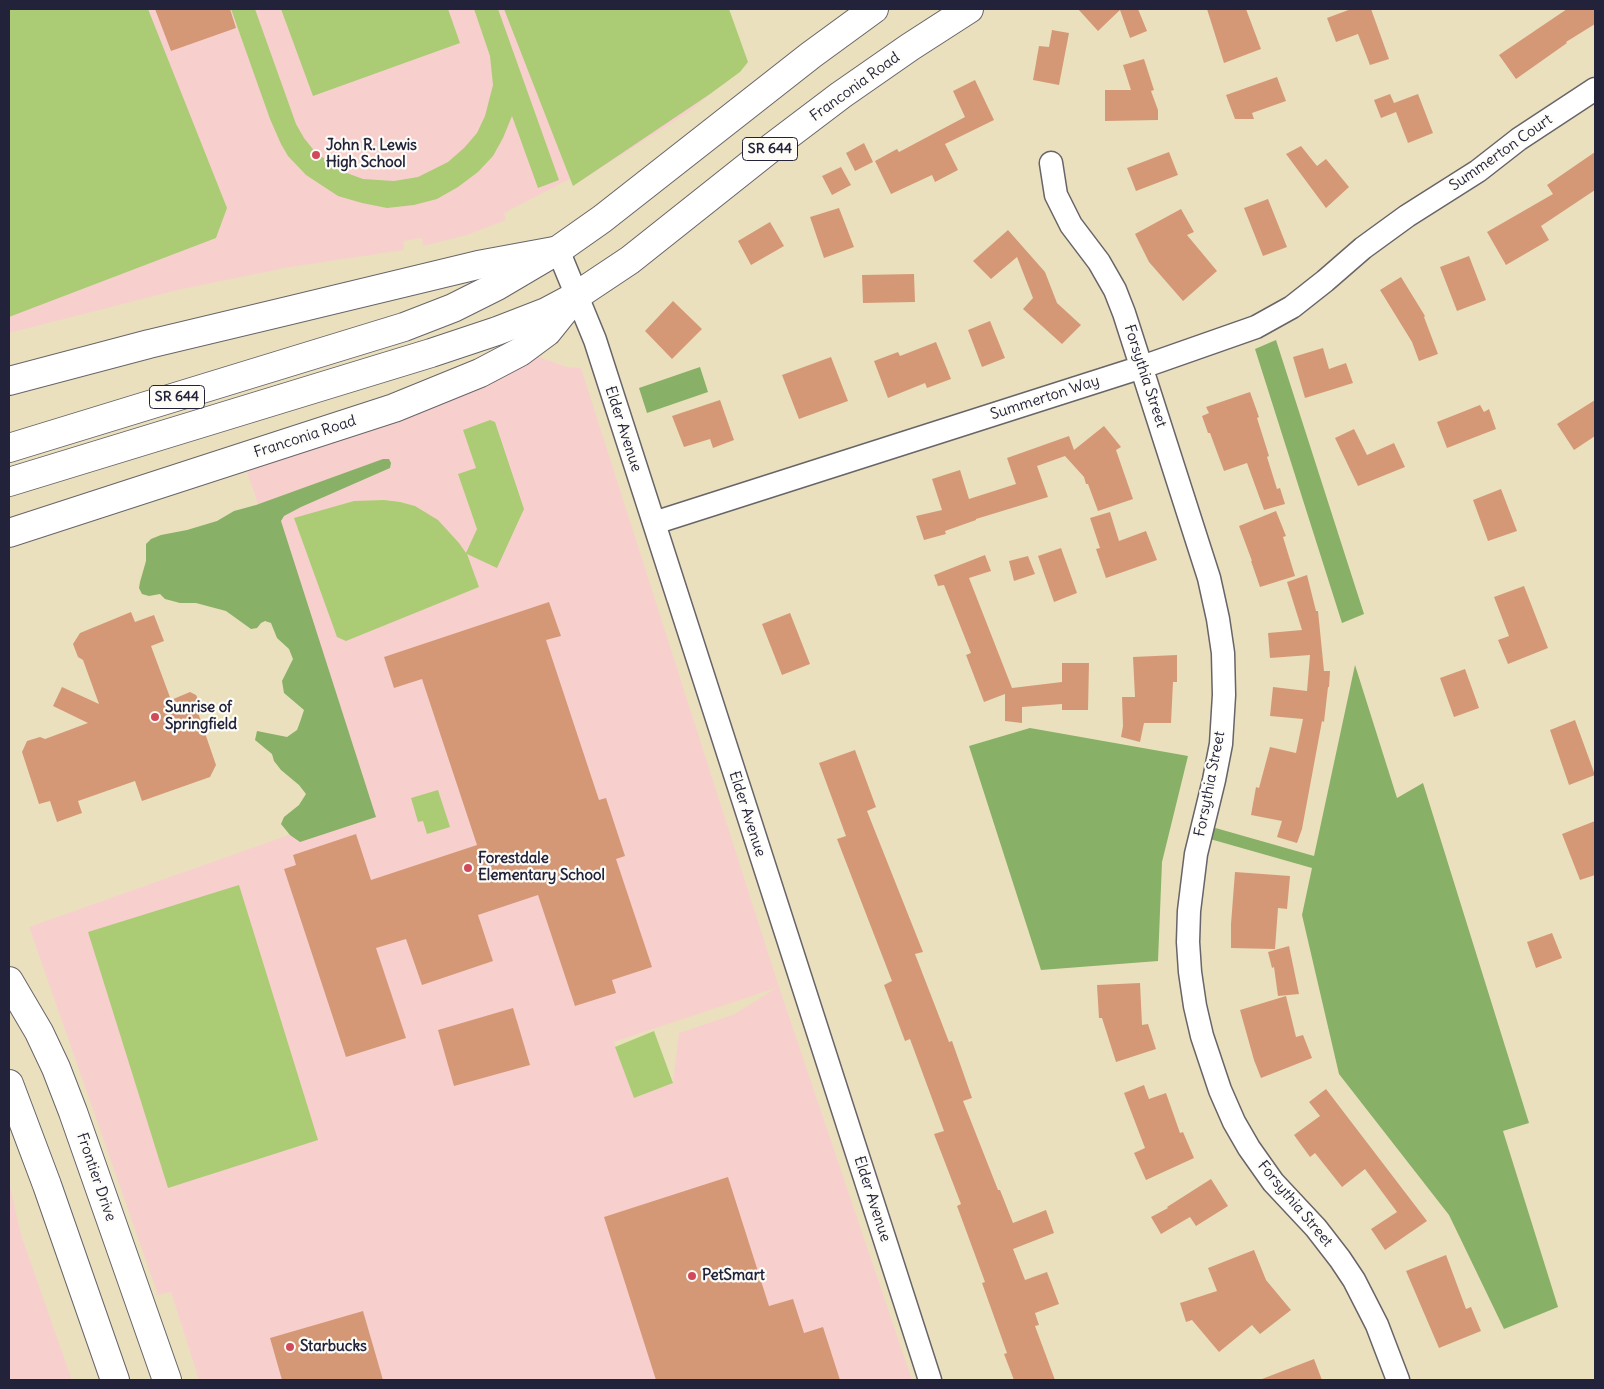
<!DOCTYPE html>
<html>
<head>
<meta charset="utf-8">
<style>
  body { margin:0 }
  #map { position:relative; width:1604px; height:1389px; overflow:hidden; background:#eae0bd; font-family:Delius,sans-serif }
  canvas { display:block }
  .frame { position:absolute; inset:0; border:10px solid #22223b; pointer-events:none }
</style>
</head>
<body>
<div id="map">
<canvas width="1604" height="1389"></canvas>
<div class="frame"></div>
</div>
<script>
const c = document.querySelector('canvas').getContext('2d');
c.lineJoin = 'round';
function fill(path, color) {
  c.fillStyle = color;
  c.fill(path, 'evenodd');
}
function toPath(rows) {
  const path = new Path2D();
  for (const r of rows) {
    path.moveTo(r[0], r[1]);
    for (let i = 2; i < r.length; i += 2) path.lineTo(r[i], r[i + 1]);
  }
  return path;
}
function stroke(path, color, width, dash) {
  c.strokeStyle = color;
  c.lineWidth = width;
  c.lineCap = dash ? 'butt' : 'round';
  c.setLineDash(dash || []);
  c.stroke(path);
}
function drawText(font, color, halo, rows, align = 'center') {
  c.font = font + ' Delius,sans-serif';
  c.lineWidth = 4.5;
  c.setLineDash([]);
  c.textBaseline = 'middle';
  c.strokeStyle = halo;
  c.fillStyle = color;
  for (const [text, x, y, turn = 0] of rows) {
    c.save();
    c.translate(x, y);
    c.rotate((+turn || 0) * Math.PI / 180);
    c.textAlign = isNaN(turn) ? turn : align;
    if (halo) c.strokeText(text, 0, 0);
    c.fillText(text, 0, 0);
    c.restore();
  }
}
fill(toPath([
  [9,9,717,9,710,94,689,112,573,186,570,179,504,213,506,220,467,235,423,246,422,238,404,241,404,250,290,267,178,290,9,333],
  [536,356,567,367,581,368,779,987,912,1380,199,1380,171,1292,158,1295,29,927,362,809,247,472],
  [776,988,735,1014,679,1033,673,1083,634,1098,614,1042],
  [9,1181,21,1235,72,1380,9,1380]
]), '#f7d0ce');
fill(toPath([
  [9,9,148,9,227,208,216,238,9,317],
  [231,9,255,9,296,124,304,138,316,153,344,172,363,179,394,181,418,177,448,162,464,148,477,133,485,116,493,85,490,56,474,9,498,9,559,180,538,188,512,116,503,138,493,156,478,172,458,187,437,199,414,205,387,208,362,203,338,196,306,175,288,156,281,144,270,119],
  [281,9,448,9,460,43,313,96],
  [504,9,729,9,748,62,740,72,710,94,573,186],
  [490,420,495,422,524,509,497,568,467,554,479,587,346,641,337,637,294,518,354,501,384,500,400,502,415,506,438,520,459,543,466,553,477,529,458,474,476,468,463,430],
  [438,790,450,827,427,834,423,821,418,822,411,798],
  [239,885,318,1140,168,1188,88,932],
  [654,1031,673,1083,634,1098,615,1047]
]), '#abcc74');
fill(toPath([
  [1276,340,1364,614,1342,623,1255,349],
  [700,367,708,392,647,413,639,388],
  [383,459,389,459,391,463,390,468,301,507,284,516,281,521,376,817,300,842,290,835,281,824,284,817,299,805,306,794,299,785,281,770,274,761,272,754,255,740,257,731,287,737,297,730,300,722,304,710,284,693,282,681,293,659,289,649,277,638,271,623,265,621,261,623,257,628,251,629,226,611,196,603,180,603,165,599,160,594,149,596,142,594,139,588,140,582,146,561,146,544,151,539,161,535,187,530,217,521,234,511,256,505],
  [1355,665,1397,798,1423,783,1529,1123,1503,1131,1558,1307,1504,1329,1449,1215,1339,1074,1302,915,1312,868,1210,839,1212,827,1314,856],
  [1030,728,1188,756,1162,862,1158,961,1041,970,969,746]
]), '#88b066');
fill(toPath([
  [155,9,230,9,236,28,171,51],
  [1078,9,1138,9,1147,31,1130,38,1120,10,1098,31],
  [1207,9,1246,9,1261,49,1224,63],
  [1351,9,1371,9,1389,59,1370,65,1358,34,1336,42,1327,18],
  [1567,9,1595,9,1595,24,1566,42,1567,43,1516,79,1499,55],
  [1052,30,1069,33,1059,85,1033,80,1039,46,1049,47],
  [1144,59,1154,90,1151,91,1158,110,1158,120,1105,121,1105,90,1131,90,1123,65],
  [1277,77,1286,101,1252,113,1254,119,1235,119,1226,95],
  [975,80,994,120,945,144,958,170,935,182,932,175,891,194,875,161,897,149,899,152,965,117,953,91],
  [1390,94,1394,103,1418,94,1433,133,1408,143,1396,112,1381,118,1374,100],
  [864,143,873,162,855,171,846,153],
  [1301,146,1317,166,1326,159,1349,187,1326,208,1286,154],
  [1169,152,1178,175,1136,191,1127,168],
  [1595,152,1595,190,1541,226,1549,240,1506,265,1487,232,1553,194,1547,185],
  [841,167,851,185,832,195,822,176],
  [1268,199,1287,247,1263,256,1244,208],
  [839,208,854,247,824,258,810,217],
  [1181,209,1194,232,1187,235,1217,271,1183,301,1149,262,1135,234],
  [770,222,784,246,751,265,738,241],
  [1008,230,1045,272,1057,303,1081,325,1062,344,1023,309,1033,298,1017,257,991,279,973,261],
  [1469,256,1486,300,1457,311,1440,267],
  [914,274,915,302,863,303,862,275],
  [1401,277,1425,316,1424,317,1438,354,1419,361,1412,342,1380,290],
  [673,301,702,329,672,359,645,331],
  [990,321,1005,358,982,367,968,330],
  [936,342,951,379,927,388,925,383,888,398,874,361,898,352,900,356],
  [1323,348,1329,369,1346,363,1353,383,1305,398,1293,357],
  [831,357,848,401,799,419,782,375],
  [1250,392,1259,417,1257,418,1269,456,1267,457,1277,489,1280,488,1285,504,1264,510,1247,463,1224,471,1210,433,1208,433,1202,416,1209,413,1206,407],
  [720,400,734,440,713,448,710,439,684,447,672,416],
  [1595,400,1595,436,1574,450,1557,424],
  [1480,405,1484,412,1489,409,1496,429,1447,448,1437,422],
  [1104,426,1121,447,1116,450,1133,499,1098,511,1088,484,1086,484,1084,477,1065,456,1037,466,1048,497,976,519,976,520,945,531,946,534,924,540,916,516,942,510,932,479,960,470,969,499,1016,484,1007,458,1069,436,1074,450],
  [1354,429,1367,455,1394,443,1405,467,1358,486,1335,438],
  [1501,489,1517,531,1488,541,1473,500],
  [1276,511,1286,536,1283,537,1295,576,1260,587,1251,561,1252,561,1239,526],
  [1110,512,1119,541,1146,531,1157,560,1106,578,1096,549,1100,548,1090,518],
  [1061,548,1077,593,1054,602,1038,556],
  [985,555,991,571,969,578,1012,688,1062,682,1062,663,1089,663,1088,710,1062,710,1062,704,1022,707,1022,723,1005,721,1005,694,984,702,966,655,971,653,944,585,938,586,934,575],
  [1028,556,1035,574,1014,581,1009,561],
  [1307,575,1316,611,1318,611,1324,671,1330,671,1329,687,1328,687,1324,722,1322,721,1302,829,1297,843,1277,837,1282,821,1251,815,1256,787,1259,788,1270,747,1296,753,1303,719,1270,716,1273,687,1307,691,1310,655,1270,658,1268,633,1302,630,1287,582],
  [1524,586,1548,648,1508,664,1498,640,1509,636,1494,597],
  [549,602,561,636,546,640,599,800,606,798,625,856,616,859,652,967,612,980,616,993,575,1006,538,895,478,915,493,961,422,985,406,939,376,948,406,1038,346,1057,284,869,296,865,293,855,356,834,371,880,477,845,422,679,394,688,384,657],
  [131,612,135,622,154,615,164,641,151,646,171,700,190,692,196,695,199,702,196,707,216,765,210,777,142,801,135,781,78,801,82,813,57,822,50,801,39,804,22,752,27,741,40,737,45,739,88,723,53,706,62,687,99,704,83,660,78,657,73,644,80,633],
  [790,613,810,664,782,675,762,624],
  [1177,655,1177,682,1173,682,1171,723,1144,723,1140,742,1121,737,1123,726,1122,697,1135,697,1133,657],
  [1465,669,1479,708,1454,717,1440,678],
  [1575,720,1595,775,1569,785,1550,730],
  [855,750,876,807,867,811,923,952,915,954,949,1042,952,1041,972,1098,963,1101,998,1190,1000,1190,1013,1223,1046,1210,1054,1233,1013,1249,1025,1280,1047,1272,1059,1304,1035,1313,1039,1325,1035,1326,1055,1380,1014,1380,1004,1354,1007,1353,982,1283,985,1282,957,1206,961,1204,934,1134,944,1131,910,1039,905,1041,884,985,892,981,837,839,846,836,819,763],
  [1595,821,1595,875,1580,880,1562,834],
  [1235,872,1290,876,1287,909,1278,908,1275,949,1231,948,1231,924],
  [1552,933,1562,958,1536,968,1527,942],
  [1289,946,1299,994,1278,996,1274,967,1272,968,1268,952],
  [1140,983,1142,1025,1148,1024,1156,1049,1116,1062,1102,1018,1099,1018,1097,985],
  [1286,996,1296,1037,1303,1035,1312,1058,1261,1078,1254,1060,1240,1010],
  [513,1008,530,1065,454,1086,438,1030],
  [1144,1085,1149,1099,1166,1093,1180,1133,1183,1132,1194,1158,1146,1180,1134,1153,1145,1148,1124,1093],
  [1326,1089,1427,1221,1385,1250,1371,1229,1397,1212,1365,1169,1342,1187,1315,1153,1310,1157,1294,1135,1320,1116,1309,1102],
  [728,1177,769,1306,793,1299,804,1333,823,1327,840,1380,656,1380,604,1217],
  [1211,1179,1228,1206,1196,1226,1190,1217,1161,1234,1151,1217,1168,1208,1167,1207],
  [1254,1250,1266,1280,1291,1310,1260,1334,1252,1325,1219,1352,1192,1320,1186,1322,1180,1303,1217,1291,1208,1268],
  [1446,1255,1466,1309,1471,1307,1481,1331,1439,1348,1406,1271],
  [363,1311,383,1380,282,1380,270,1338],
  [1314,1359,1322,1380,1262,1380,1262,1379]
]), '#d59876');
const minor = toPath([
  [1051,163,1056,195,1071,225,1099,262,1115,290,1124,313,1209,578,1218,619,1223,653,1224,695,1221,744,1214,780,1196,854,1189,911,1188,942,1190,972,1195,1006,1202,1036,1220,1090,1234,1122,1249,1148,1273,1182,1316,1228,1340,1259,1354,1280,1377,1325,1398,1380],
  [558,250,595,340,930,1380],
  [654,523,1142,367,1256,327,1292,307,1325,281,1363,248,1407,216,1478,171,1519,139,1595,89]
]);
const secondary = toPath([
  [9,381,149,344,283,312,478,265,554,251],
  [9,533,394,408,480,373,520,352,547,332,576,296],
  [9,981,39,1032,56,1068,73,1112,167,1380],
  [9,1084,47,1185,115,1380]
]);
const primary = toPath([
  [9,448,404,327,453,308,497,286,558,250,602,219,811,55,874,9],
  [9,482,431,353,497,331,546,312,576,296,630,260,771,148,841,95,910,47,969,9]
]);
stroke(minor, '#686468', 25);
stroke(secondary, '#686468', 30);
stroke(primary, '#686468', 30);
stroke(minor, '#fff', 22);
stroke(secondary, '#fff', 28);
stroke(primary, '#fff', 28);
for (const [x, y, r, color] of [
  [316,155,5,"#d1495b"],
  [155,717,5,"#d1495b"],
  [468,868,5,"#d1495b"],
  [692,1276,5,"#d1495b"],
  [290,1347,5,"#d1495b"]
]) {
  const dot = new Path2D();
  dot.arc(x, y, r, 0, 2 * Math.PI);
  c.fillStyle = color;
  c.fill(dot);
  stroke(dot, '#fdfcf7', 2);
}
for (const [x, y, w] of [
  [770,149,55],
  [177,397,55]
]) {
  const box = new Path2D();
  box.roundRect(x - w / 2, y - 11.5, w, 23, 4);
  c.fillStyle = '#fdfcf7';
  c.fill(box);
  stroke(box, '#22223b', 1);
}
drawText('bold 14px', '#22223b', null, [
  ["SR 644",770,149],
  ["SR 644",177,397]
]);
drawText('15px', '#22223b', '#fdfcf7', [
  ["Franconia Road",855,87,-36],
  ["Summerton Court",1501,153,-35],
  ["Forsythia Street",1145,376,72],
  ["Summerton Way",1045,398,-18],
  ["Elder Avenue",623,429,72],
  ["Franconia Road",305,437,-18],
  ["Forsythia Street",1210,784,-79],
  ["Elder Avenue",747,814,72],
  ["Frontier Drive",96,1177,71],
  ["Elder Avenue",872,1199,72],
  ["Forsythia Street",1295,1204,50]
]);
drawText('bold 15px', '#22223b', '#fdfcf7', [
  ["John R. Lewis",326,146],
  ["High School",326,163],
  ["Sunrise of",165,708],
  ["Springfield",165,725],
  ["Forestdale",478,859],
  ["Elementary School",478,876],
  ["PetSmart",702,1276],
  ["Starbucks",300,1347]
], 'left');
</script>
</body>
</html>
